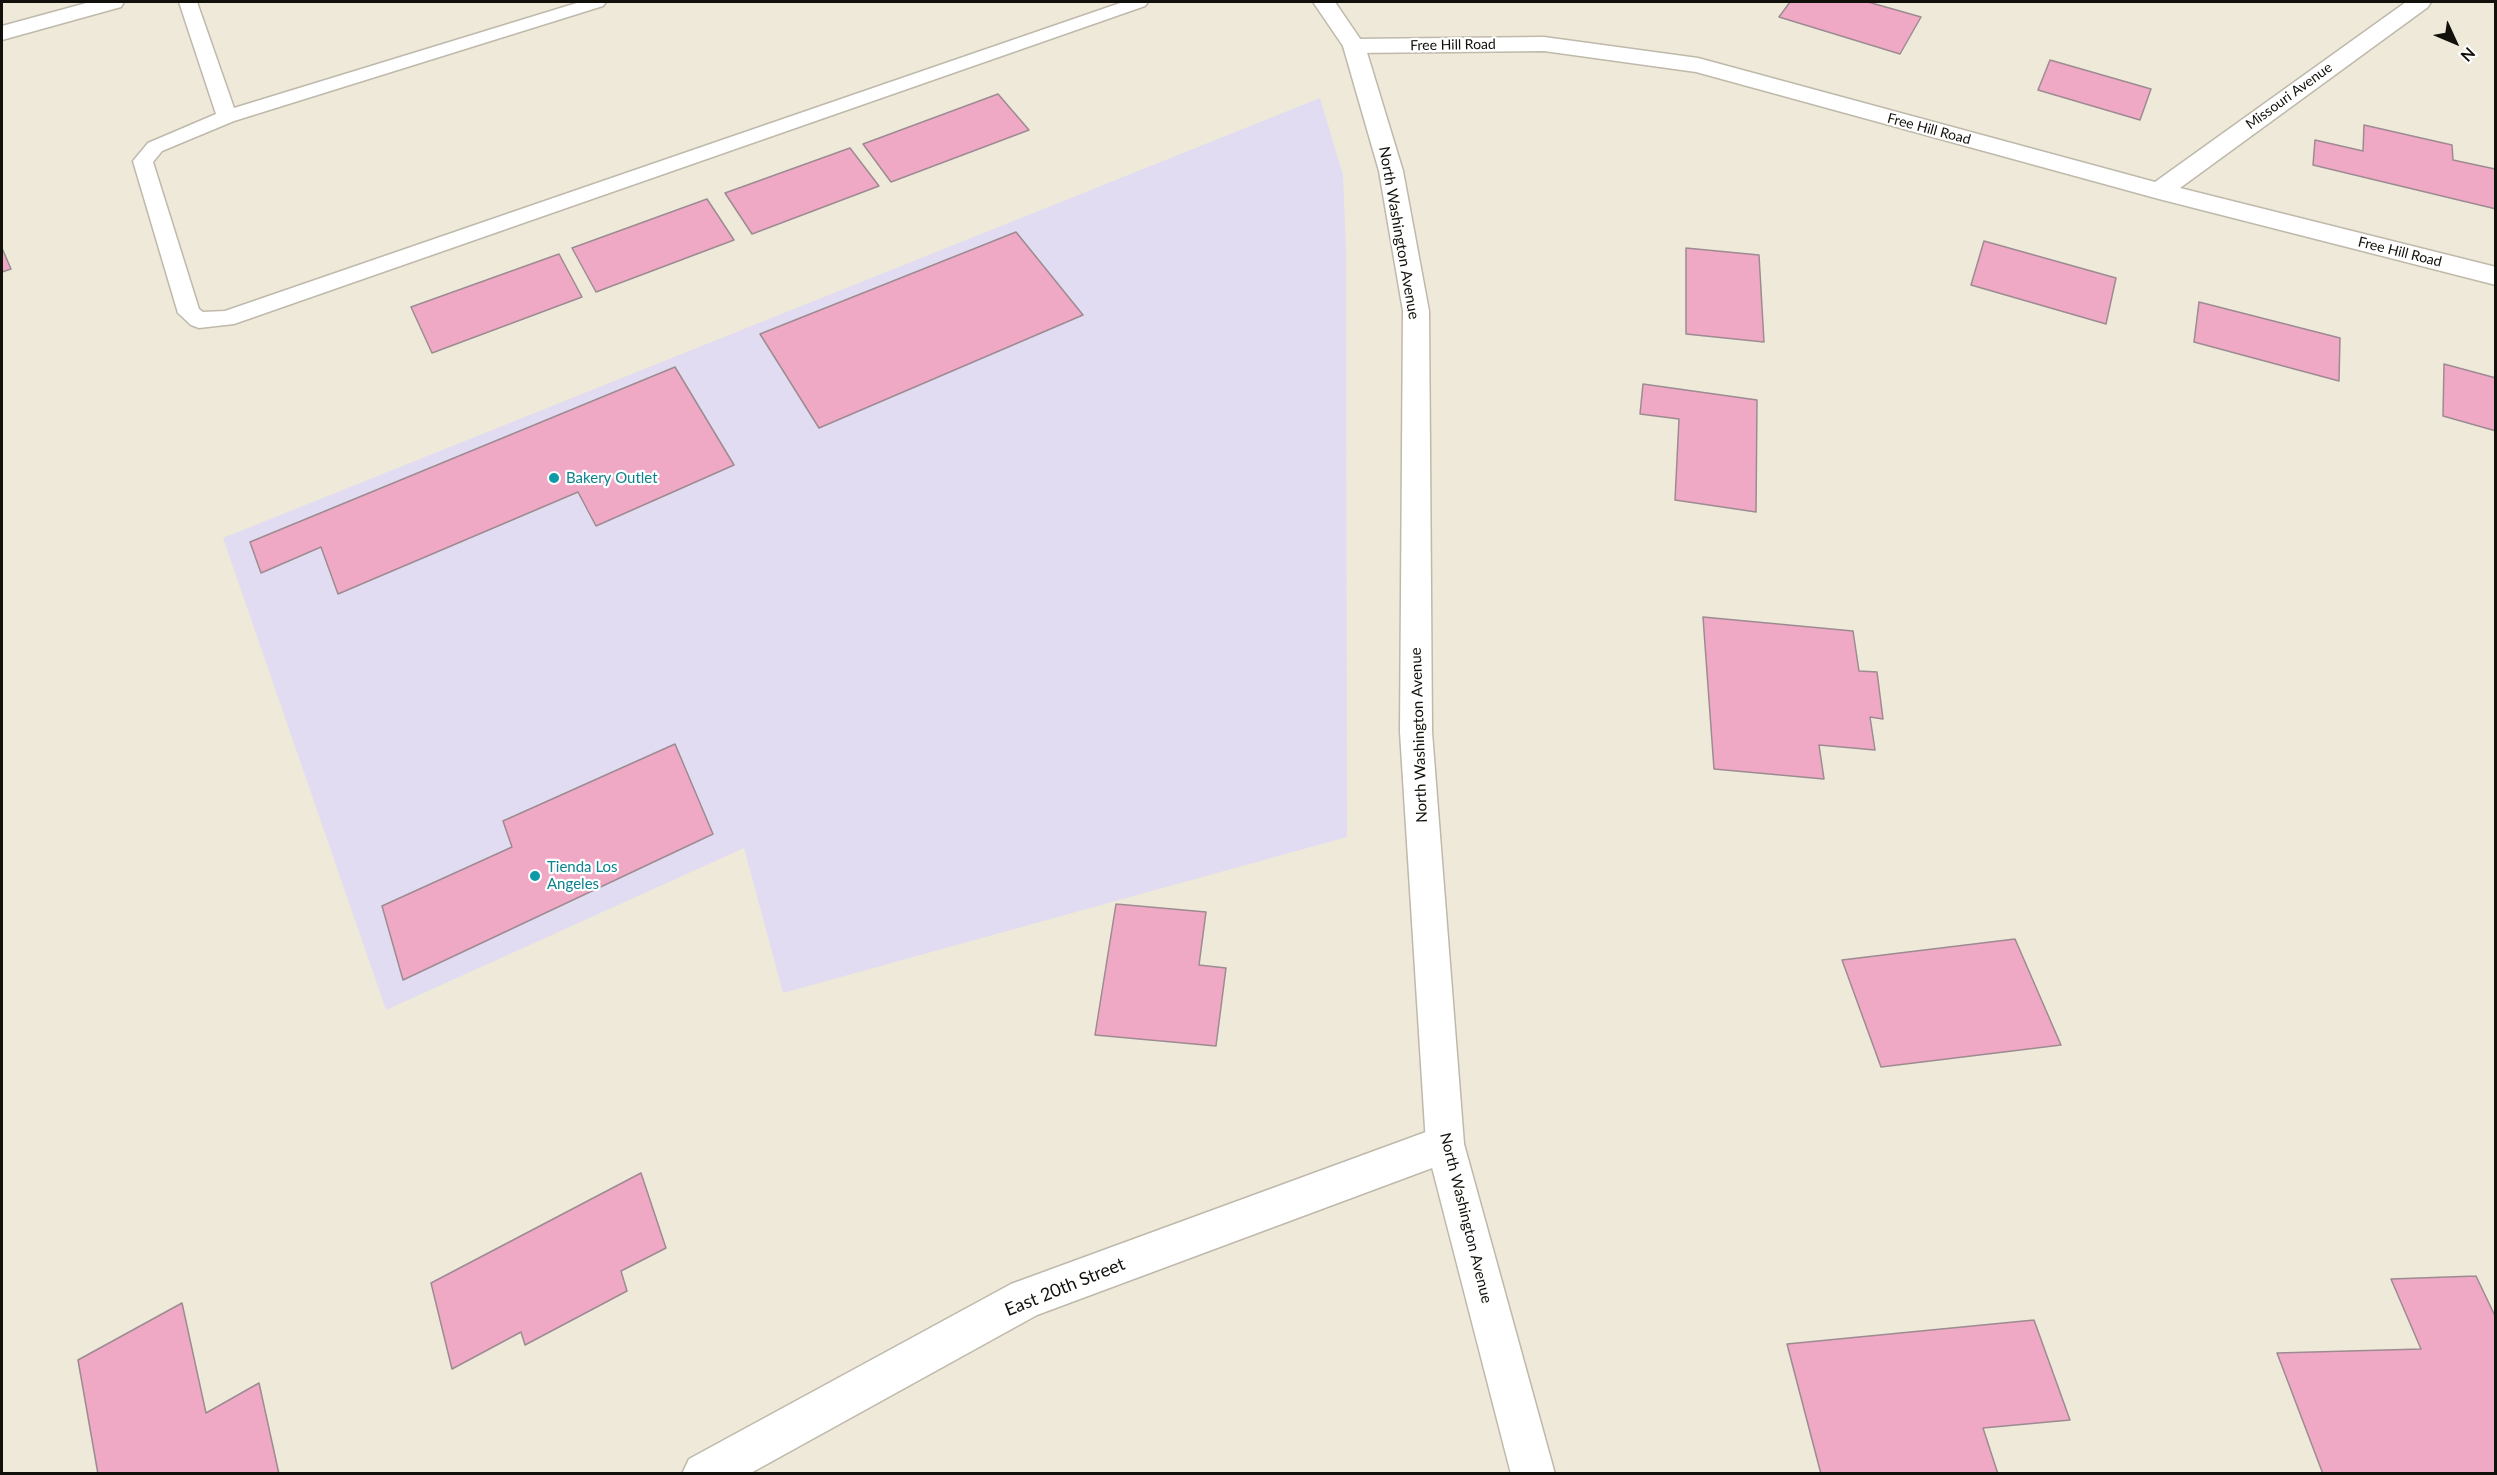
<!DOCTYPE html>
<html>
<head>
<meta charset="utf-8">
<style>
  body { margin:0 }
  #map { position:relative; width:2497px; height:1475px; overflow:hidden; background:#efe9d9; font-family:Lato,sans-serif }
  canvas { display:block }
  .frame { position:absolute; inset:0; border:3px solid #12100a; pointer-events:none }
  .north { position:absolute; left:2425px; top:12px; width:60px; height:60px; -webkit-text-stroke:4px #fff; paint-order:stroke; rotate:134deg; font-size:16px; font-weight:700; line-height:24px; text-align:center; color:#12100a }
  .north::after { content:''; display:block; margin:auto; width:21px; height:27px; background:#12100a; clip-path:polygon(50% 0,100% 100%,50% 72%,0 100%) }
</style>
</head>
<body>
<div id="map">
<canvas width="2497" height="1475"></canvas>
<div class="frame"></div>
<div class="north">N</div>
</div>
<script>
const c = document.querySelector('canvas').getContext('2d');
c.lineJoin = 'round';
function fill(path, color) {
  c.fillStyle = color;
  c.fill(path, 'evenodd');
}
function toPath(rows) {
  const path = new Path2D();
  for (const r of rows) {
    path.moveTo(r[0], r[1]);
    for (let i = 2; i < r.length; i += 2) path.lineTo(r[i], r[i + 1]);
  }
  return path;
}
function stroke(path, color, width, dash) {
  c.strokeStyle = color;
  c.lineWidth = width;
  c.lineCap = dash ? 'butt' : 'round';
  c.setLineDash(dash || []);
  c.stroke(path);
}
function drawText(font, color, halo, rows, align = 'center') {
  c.font = font + ' Lato,sans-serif';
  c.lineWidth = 4.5;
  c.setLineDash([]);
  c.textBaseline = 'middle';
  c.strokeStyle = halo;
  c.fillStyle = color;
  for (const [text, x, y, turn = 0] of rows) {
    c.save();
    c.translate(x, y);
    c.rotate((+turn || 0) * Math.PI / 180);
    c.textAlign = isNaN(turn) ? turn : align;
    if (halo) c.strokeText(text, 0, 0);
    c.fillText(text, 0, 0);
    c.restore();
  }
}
fill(toPath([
  [1320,98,1343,175,1346,250,1347,837,783,993,744,848,386,1010,223,538]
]), '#e1dcf1');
const building = toPath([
  [1790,2,1868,2,1921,17,1900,54,1779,17,1790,2],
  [2050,60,2151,89,2140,120,2038,90,2050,60],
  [998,94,1029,130,891,182,863,144,998,94],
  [2364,125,2452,145,2453,160,2495,169,2496,209,2313,165,2315,140,2363,151,2364,125],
  [850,148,879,186,752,234,725,193,850,148],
  [707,199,734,240,596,292,572,248,707,199],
  [1016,232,1083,315,819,428,760,334,1016,232],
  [1984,241,2116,278,2106,324,1971,285,1984,241],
  [2,248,11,269,2,272,2,248],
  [1686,248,1759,255,1764,342,1686,334,1686,248],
  [559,254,582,297,432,353,411,307,559,254],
  [2199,302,2340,338,2339,381,2194,342,2199,302],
  [2444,364,2496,378,2496,431,2443,416,2444,364],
  [675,367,734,465,596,526,578,492,338,594,321,547,261,573,250,542,675,367],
  [1643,384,1757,400,1756,512,1675,500,1679,419,1640,414,1643,384],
  [1703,617,1853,631,1859,671,1877,672,1883,719,1870,717,1875,750,1819,745,1824,779,1714,769,1703,617],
  [675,744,713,834,403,980,382,906,512,847,503,821,675,744],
  [1116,904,1206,912,1199,965,1226,968,1216,1046,1095,1035,1116,904],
  [2015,939,2061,1045,1881,1067,1842,960,2015,939],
  [641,1173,666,1248,621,1271,627,1291,525,1345,521,1332,452,1369,431,1283,641,1173],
  [2476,1276,2496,1318,2496,1474,2323,1474,2277,1353,2421,1349,2391,1279,2476,1276],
  [182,1303,206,1413,259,1383,279,1474,98,1474,78,1360,182,1303],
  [2034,1320,2070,1420,1983,1428,1998,1474,1821,1474,1787,1344,2034,1320]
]);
fill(building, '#f0a9c5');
stroke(building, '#9c8b91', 1.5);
const lane = toPath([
  [179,2,197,2,234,108,580,2,606,2,603,6,234,121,162,151,153,162,199,309,203,312,225,311,1123,2,1148,2,1145,6,234,324,199,328,191,325,178,313,133,161,148,143,216,114,179,2]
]);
const street = toPath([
  [2406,2,2431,2,2428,7,2180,188,2496,267,2496,285,2159,199,1696,72,1544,51,1354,53,1346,51,1343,46,1346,41,1354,39,1544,37,1698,58,2155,182,2406,2],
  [1445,1125,1459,1130,1464,1144,1459,1158,1037,1315,749,1474,682,1474,689,1459,1011,1284,1445,1125]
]);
const secondary = toPath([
  [90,2,124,2,121,7,2,40,2,26,90,2],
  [1313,2,1335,2,1365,46,1403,171,1429,311,1432,732,1464,1144,1555,1474,1511,1474,1426,1144,1400,732,1403,311,1379,171,1343,46,1313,2]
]);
stroke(lane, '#beb9aa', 3);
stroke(street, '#beb9aa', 3);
stroke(secondary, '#beb9aa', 3);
fill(lane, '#fff');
fill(street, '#fff');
fill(secondary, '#fff');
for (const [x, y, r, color] of [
  [554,478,6,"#0f9aa8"],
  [535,876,6,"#0f9aa8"]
]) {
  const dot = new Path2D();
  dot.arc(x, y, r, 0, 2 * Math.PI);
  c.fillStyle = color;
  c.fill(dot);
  stroke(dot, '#fff', 2);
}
drawText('14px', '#12100a', '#fff', [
  ["Free Hill Road",1453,45,-1],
  ["Missouri Avenue",2289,96,-36],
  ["Free Hill Road",1929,129,15],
  ["Free Hill Road",2400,252,14]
]);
drawText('15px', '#12100a', '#fff', [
  ["North Washington Avenue",1399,233,80],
  ["North Washington Avenue",1419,735,-92],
  ["North Washington Avenue",1466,1218,76]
]);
drawText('15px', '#0d838f', '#fff', [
  ["Bakery Outlet",566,478],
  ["Tienda Los",547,867],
  ["Angeles",547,884]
], 'left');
drawText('18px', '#12100a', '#fff', [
  ["East 20th Street",1065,1287,-22]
]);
</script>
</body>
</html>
